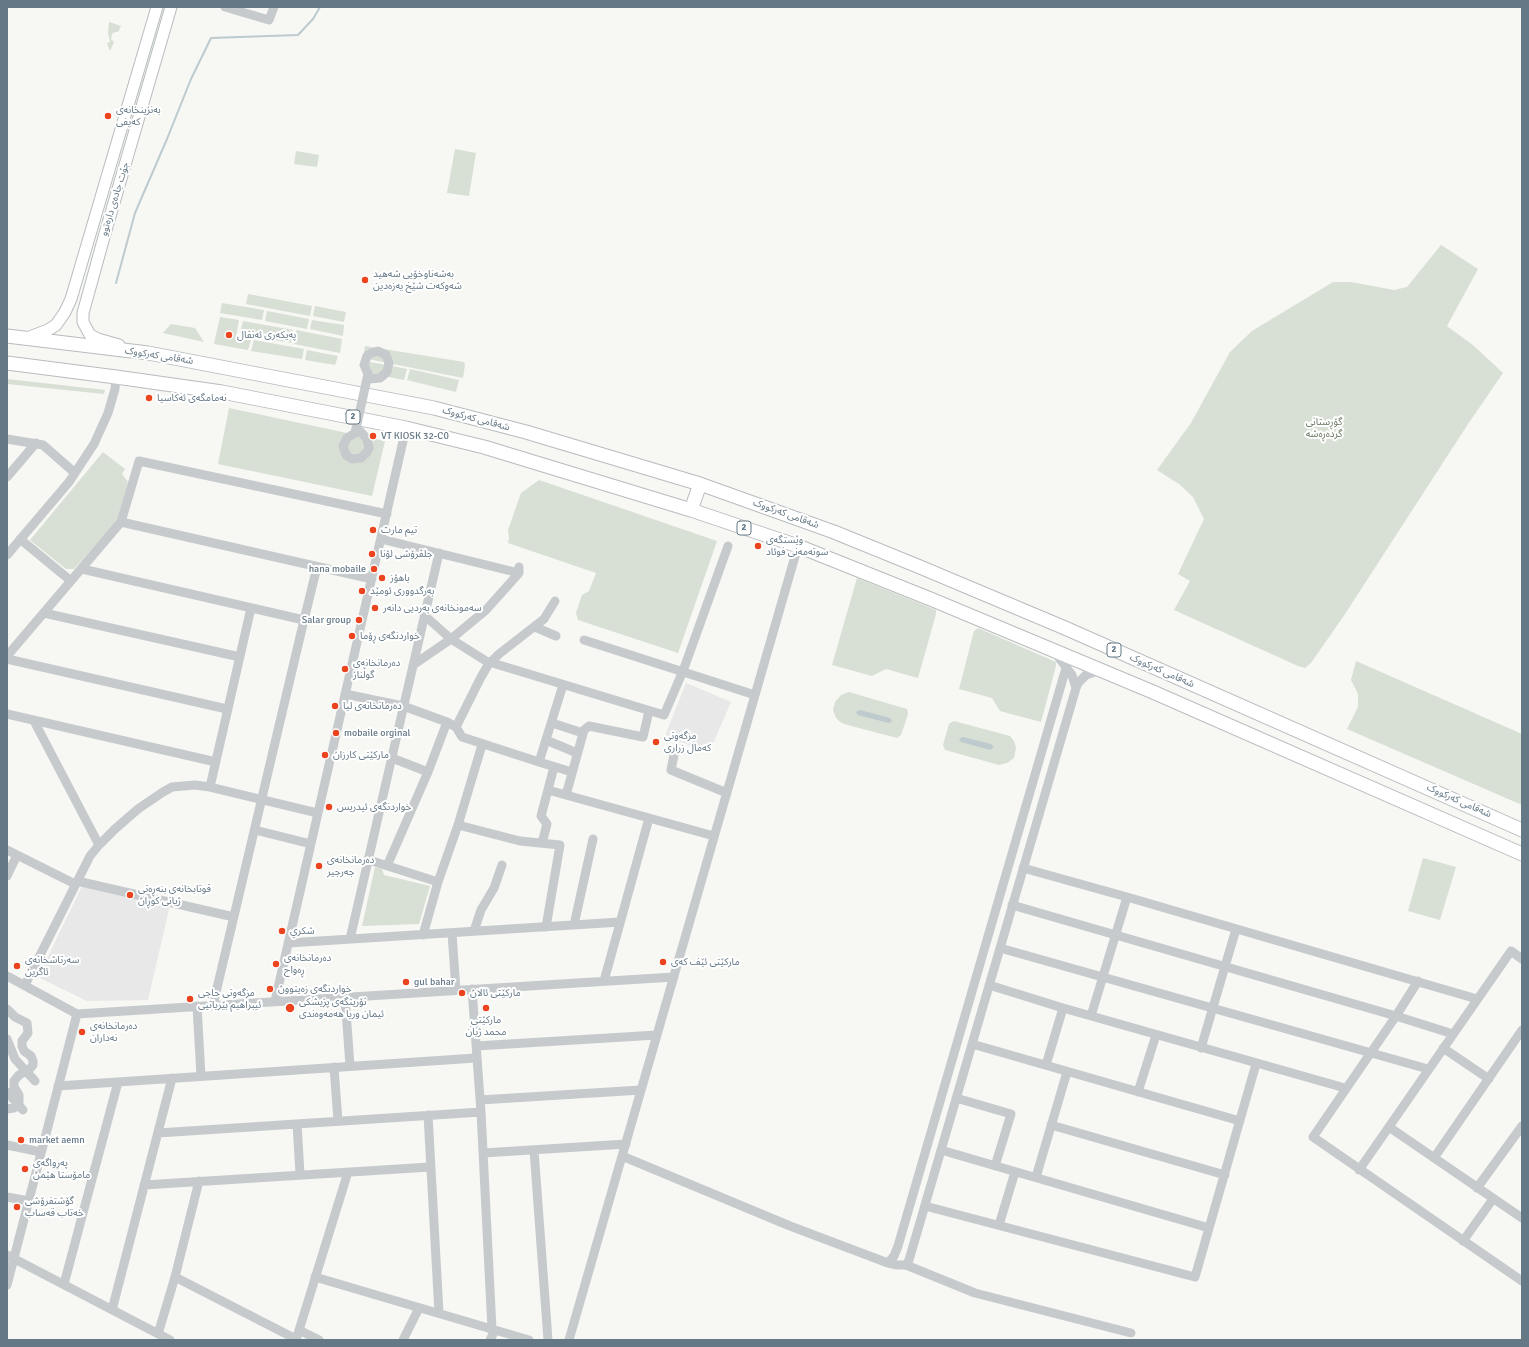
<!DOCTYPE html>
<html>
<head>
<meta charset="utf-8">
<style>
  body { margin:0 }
  #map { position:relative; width:1529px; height:1347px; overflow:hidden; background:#f7f7f3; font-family:Signika,sans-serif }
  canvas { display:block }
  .frame { position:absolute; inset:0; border:8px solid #647886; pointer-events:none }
</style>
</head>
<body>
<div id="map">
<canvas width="1529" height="1347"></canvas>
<div class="frame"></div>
</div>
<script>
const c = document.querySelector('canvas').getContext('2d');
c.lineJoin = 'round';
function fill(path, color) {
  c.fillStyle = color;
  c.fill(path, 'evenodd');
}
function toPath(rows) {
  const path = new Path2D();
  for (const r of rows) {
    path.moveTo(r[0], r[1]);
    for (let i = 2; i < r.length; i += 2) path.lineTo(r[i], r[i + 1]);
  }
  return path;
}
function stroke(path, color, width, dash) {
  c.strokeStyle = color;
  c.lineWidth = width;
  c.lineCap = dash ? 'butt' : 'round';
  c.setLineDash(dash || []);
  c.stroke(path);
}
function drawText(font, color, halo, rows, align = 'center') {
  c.font = font + ' Signika,"Noto Sans Arabic",sans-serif';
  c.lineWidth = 4;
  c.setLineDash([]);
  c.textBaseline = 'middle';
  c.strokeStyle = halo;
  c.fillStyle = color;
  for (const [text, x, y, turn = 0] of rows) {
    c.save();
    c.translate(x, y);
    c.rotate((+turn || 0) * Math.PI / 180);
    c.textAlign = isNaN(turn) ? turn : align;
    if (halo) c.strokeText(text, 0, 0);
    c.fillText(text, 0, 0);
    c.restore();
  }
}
fill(toPath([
  [686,683,731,702,709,753,665,736],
  [82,886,170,905,148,1000,87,1001,38,977]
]), '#e7e8e7');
fill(toPath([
  [109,22,121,26,118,32,115,32,112,34,111,39,114,42,110,51,107,43,110,42,108,33],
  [455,149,476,153,469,196,447,193],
  [296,151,319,155,317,167,294,164],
  [1441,245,1478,269,1447,326,1474,346,1503,373,1468,424,1345,614,1311,663,1305,668,1298,666,1174,610,1190,581,1178,574,1204,519,1193,497,1179,484,1157,470,1191,423,1230,352,1252,331,1333,282,1351,282,1394,290,1407,287],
  [248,294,312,306,310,316,246,304],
  [222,303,264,310,262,320,220,313],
  [315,306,346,312,344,322,313,316],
  [267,311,309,319,307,329,265,321],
  [220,317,239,320,236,337,251,340,248,350,214,344],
  [312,320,344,325,343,336,310,329],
  [243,321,293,330,291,343,240,334],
  [171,324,195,328,204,342,163,333],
  [296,330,342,339,340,353,294,344],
  [254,340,304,349,302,359,251,351],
  [365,346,464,362,465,365,463,378,363,358],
  [307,350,338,356,335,365,305,360],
  [365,361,407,369,404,380,363,372],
  [410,369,459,380,456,392,407,380],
  [7,379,105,390,104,394,7,384],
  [229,408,385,441,372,496,218,464],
  [103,452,125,469,122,474,128,482,117,522,74,569,66,569,30,540],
  [539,480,717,541,678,653,578,620,576,613,582,595,589,591,596,573,508,543,509,538,508,530,521,493],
  [857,578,936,610,936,614,918,678,886,669,872,676,832,665],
  [978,628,1056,662,1056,666,1041,722,1000,711,992,698,959,689,974,631],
  [1356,661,1522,734,1522,805,1347,729,1358,707,1358,694,1351,680],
  [849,692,907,709,908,714,901,735,897,738,844,724,839,721,836,718,833,710,835,702,841,695],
  [954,721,1010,736,1014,741,1016,748,1014,758,1007,763,999,765,945,750,943,745,949,724],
  [1423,858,1456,867,1440,920,1408,911],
  [375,867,382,869,384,875,430,886,419,924,362,926]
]), '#d8dfd4');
fill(toPath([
  [860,710,890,718,892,721,889,723,858,715,856,712],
  [963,737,991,744,994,747,990,750,961,742,959,739]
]), '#bdcace');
stroke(toPath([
  [116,283,135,213,167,139,191,79,211,38,298,35,313,19,320,7]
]), '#bdcace', 2);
const major = toPath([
  [27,338,48,330,56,325,65,312,71,299,157,7],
  [119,345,98,339,90,335,83,322,83,313,104,237,171,7]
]);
const highway = toPath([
  [7,336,148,353,434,408,526,432,700,484,834,532,920,567,1065,628,1522,830],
  [7,363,116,377,222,392,406,428,484,447,691,510,798,546,933,600,1153,692,1522,854],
  [691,510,700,484]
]);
stroke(major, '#b7bcbf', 13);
stroke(highway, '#b8bcbf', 15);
stroke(toPath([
  [225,7,269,20,274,7],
  [368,374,364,365,367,356,371,353,378,351,386,355,389,363,387,372,380,378,369,379],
  [355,433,347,438,343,446,346,455,352,459,361,458,367,452,369,448,367,439,360,431],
  [7,439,43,445,75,473],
  [7,477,36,443],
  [121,522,372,579],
  [20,539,71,581],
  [381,539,519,573],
  [7,555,69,482,94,444,108,413,115,389,116,377],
  [82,569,304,620],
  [44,613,240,657],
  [424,615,451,639,486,661,664,715,683,671,728,546],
  [535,627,556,636],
  [584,640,755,695],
  [1053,650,1072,675,1076,688],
  [7,656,121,522,139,461,387,514],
  [7,659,227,709],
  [413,665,451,639,486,610,519,573,519,567],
  [345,694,403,706,447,722,456,727,462,737,539,762,572,772],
  [7,714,216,762],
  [34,721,99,845],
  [552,723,583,733],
  [456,727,480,679,488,665,499,654,544,619,555,601],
  [546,740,577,753],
  [675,750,671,770,727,793],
  [392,758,428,772],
  [539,762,563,685],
  [210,787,251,608],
  [548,790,714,836],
  [566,795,584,730,589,726,643,737,649,711],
  [458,825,520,841,560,845,546,927],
  [255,830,311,844],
  [542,843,547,824,541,816,554,767],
  [7,850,75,884],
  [369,860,438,882],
  [387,866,428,772,447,722],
  [1023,868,1127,897,1477,999],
  [7,876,17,855],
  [77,881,234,917],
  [1012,905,1396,1016,1453,1034],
  [574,925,593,839],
  [474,931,481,910,494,888,502,865],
  [452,933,456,990],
  [423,935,438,882,458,825,482,745],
  [350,939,439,553],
  [288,943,620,922],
  [1000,948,1428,1069],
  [7,976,77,1014,674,977],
  [604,981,649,818],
  [1418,981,1396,1016,1313,1137,1522,1281],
  [25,985,90,856,99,845,115,829,138,809,163,792,172,787,183,786,195,785,210,787,318,813],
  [989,985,1063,1008,1345,1088],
  [472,989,481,1112,492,1329],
  [345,997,350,1066],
  [275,1001,406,428],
  [213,1005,304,620,317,567],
  [197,1006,201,1076],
  [7,1009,15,1017,27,1023,28,1033,22,1041,22,1046,24,1051,31,1056,33,1061,33,1065,29,1070,19,1075,14,1081,14,1087,19,1095,19,1103,14,1108,7,1109],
  [1091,1016,1127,897],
  [7,1039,15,1059,35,1081],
  [972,1044,1240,1121],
  [476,1046,657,1035],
  [1201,1048,1236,929],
  [1443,1048,1489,1079],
  [1046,1065,1063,1008],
  [334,1067,338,1121],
  [58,1086,476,1058],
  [7,1092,23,1110],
  [1138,1092,1156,1035],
  [956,1098,1011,1114,995,1166],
  [480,1100,641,1090],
  [428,1115,439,1313],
  [297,1124,300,1174],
  [1051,1125,1225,1175],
  [1389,1127,1522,1218],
  [158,1133,481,1112],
  [7,1145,41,1152],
  [534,1150,548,1340],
  [941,1150,1209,1228],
  [483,1153,626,1144],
  [622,1156,790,1226,888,1263,897,1265,906,1265,909,1260,1076,688,1078,683,1086,675,1101,670],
  [1434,1158,1522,1030],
  [1359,1170,1511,951,1522,959],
  [1036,1177,1067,1072],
  [144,1185,430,1167],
  [1477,1188,1522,1126],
  [7,1197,29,1201],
  [925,1206,1195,1277,1256,1064],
  [999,1225,1015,1172],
  [1463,1241,1493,1199],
  [7,1255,170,1340],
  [888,1263,894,1256,898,1246,1066,668],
  [906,1265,975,1293,1131,1333],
  [175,1277,296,1339],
  [315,1277,529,1340],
  [64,1284,118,1082],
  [7,1285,77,1014],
  [112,1310,172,1078],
  [299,1330,319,1340],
  [158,1334,175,1277,199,1181],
  [296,1340,348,1172],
  [403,1340,419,1308],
  [490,1340,495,1330],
  [569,1340,798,546]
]), '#c6cacd', 9);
stroke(major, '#fff', 11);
stroke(highway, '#fff', 13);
stroke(toPath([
  [355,433,368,374]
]), '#c6cacd', 9);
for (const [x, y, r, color] of [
  [108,116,4,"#ec441e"],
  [365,280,4,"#ec441e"],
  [229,335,4,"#ec441e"],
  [149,398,4,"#ec441e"],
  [373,436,4,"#ec441e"],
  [373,530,4,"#ec441e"],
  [758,546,4,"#ec441e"],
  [372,554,4,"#ec441e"],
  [374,569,4,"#ec441e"],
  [382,578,4,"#ec441e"],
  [362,591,4,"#ec441e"],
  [375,608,4,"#ec441e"],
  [359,620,4,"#ec441e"],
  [352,636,4,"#ec441e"],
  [345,669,4,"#ec441e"],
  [335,706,4,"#ec441e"],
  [336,733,4,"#ec441e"],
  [656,742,4,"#ec441e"],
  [325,755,4,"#ec441e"],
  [329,807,4,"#ec441e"],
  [319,866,4,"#ec441e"],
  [130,895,4,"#ec441e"],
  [282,931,4,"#ec441e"],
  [663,962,4,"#ec441e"],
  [276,964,4,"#ec441e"],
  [17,966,4,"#ec441e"],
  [406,982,4,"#ec441e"],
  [270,989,4,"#ec441e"],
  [462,993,4,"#ec441e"],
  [190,999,4,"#ec441e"],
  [290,1008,5,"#ec441e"],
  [486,1008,4,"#ec441e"],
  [82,1032,4,"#ec441e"],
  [21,1140,4,"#ec441e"],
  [25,1169,4,"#ec441e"],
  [17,1207,4,"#ec441e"]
]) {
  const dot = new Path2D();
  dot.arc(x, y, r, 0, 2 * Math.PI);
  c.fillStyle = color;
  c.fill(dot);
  stroke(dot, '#fff', 1.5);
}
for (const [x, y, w] of [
  [353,417,14],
  [744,528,14],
  [1114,650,14]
]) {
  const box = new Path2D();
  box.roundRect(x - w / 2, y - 7, w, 14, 3);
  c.fillStyle = '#fff';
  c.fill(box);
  stroke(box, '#647886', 1);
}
drawText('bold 9px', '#647886', null, [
  ["2",353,417],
  ["2",744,528],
  ["2",1114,650]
]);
drawText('10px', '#647886', '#fff', [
  ["بەنزینخانەی",116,110],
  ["کەیفی",116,122],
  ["بەشەناوخۆیی شەهید",373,274],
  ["شەوکەت شێخ یەزەدین",373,286],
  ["پەیکەری ئەنفال",237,335],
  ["نەمامگەی ئەکاسیا",157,398],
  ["VT KIOSK 32-C0",381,436],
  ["تیم مارت",381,530],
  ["وێستگەی",766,540],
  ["سوتەمەنی فوئاد",766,552],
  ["جلفرۆشی لۆنا",380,554],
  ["hana mobaile",366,569,"right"],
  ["باهۆز",390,578],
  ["بەرگدووری ئومێد",370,591],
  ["سەمونخانەی بەردیی دانەر",383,608],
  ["Salar group",351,620,"right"],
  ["خواردنگەی ڕۆما",360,636],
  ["دەرمانخانەی",353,663],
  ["گوڵناز",353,675],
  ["دەرمانخانەی لیا",343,706],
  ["mobaile orginal",344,733],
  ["مزگەوتی",664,736],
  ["کەمال زراری",664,748],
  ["مارکێتی کارزان",333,755],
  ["خواردنگەی ئیدریس",337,807],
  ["دەرمانخانەی",327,860],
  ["جەرجیر",327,872],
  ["قوتابخانەی بنەڕەتی",138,889],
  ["ژیانی کوڕان",138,901],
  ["شكري",290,931],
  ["دەرمانخانەی",284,958],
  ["ڕەواح",284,970],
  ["سەرتاشخانەی",25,960],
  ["ئاگرین",25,972],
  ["مارکێتی ئێف کەی",671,962],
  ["gul bahar",414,982],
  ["خواردنگەی زەیتوون",278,989],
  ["مزگەوتی حاجی",198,993],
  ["ئیبراهیم بێریاتیی",198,1005],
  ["مارکێتی ئالان",470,993],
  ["نۆرینگەی پزیشکی",299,1002],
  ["ئیمان وریا هەمەوەندی",299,1014],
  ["مارکێتی",486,1020,"center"],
  ["محمد ژیان",486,1032,"center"],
  ["دەرمانخانەی",90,1026],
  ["نەداران",90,1038],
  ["market aemn",29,1140],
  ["پەڕواگەی",33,1163],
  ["مامۆستا هێمن",33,1175],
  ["گۆشتفرۆشی",25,1201],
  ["خەتاب قەساب",25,1213]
], 'left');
drawText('10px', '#647886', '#fff', [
  ["جۆت جادەی دارەتوو",115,199,-73],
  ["شەقامی کەرکووک",159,356,9],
  ["شەقامی کەرکووک",476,419,15],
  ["شەقامی کەرکووک",786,514,20],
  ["شەقامی کەرکووک",1162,671,24],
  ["شەقامی کەرکووک",1459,801,24]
]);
drawText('10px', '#66785f', '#fff', [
  ["گۆڕستانی",1324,422],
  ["گردەڕەشە",1324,434]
]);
</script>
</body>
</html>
